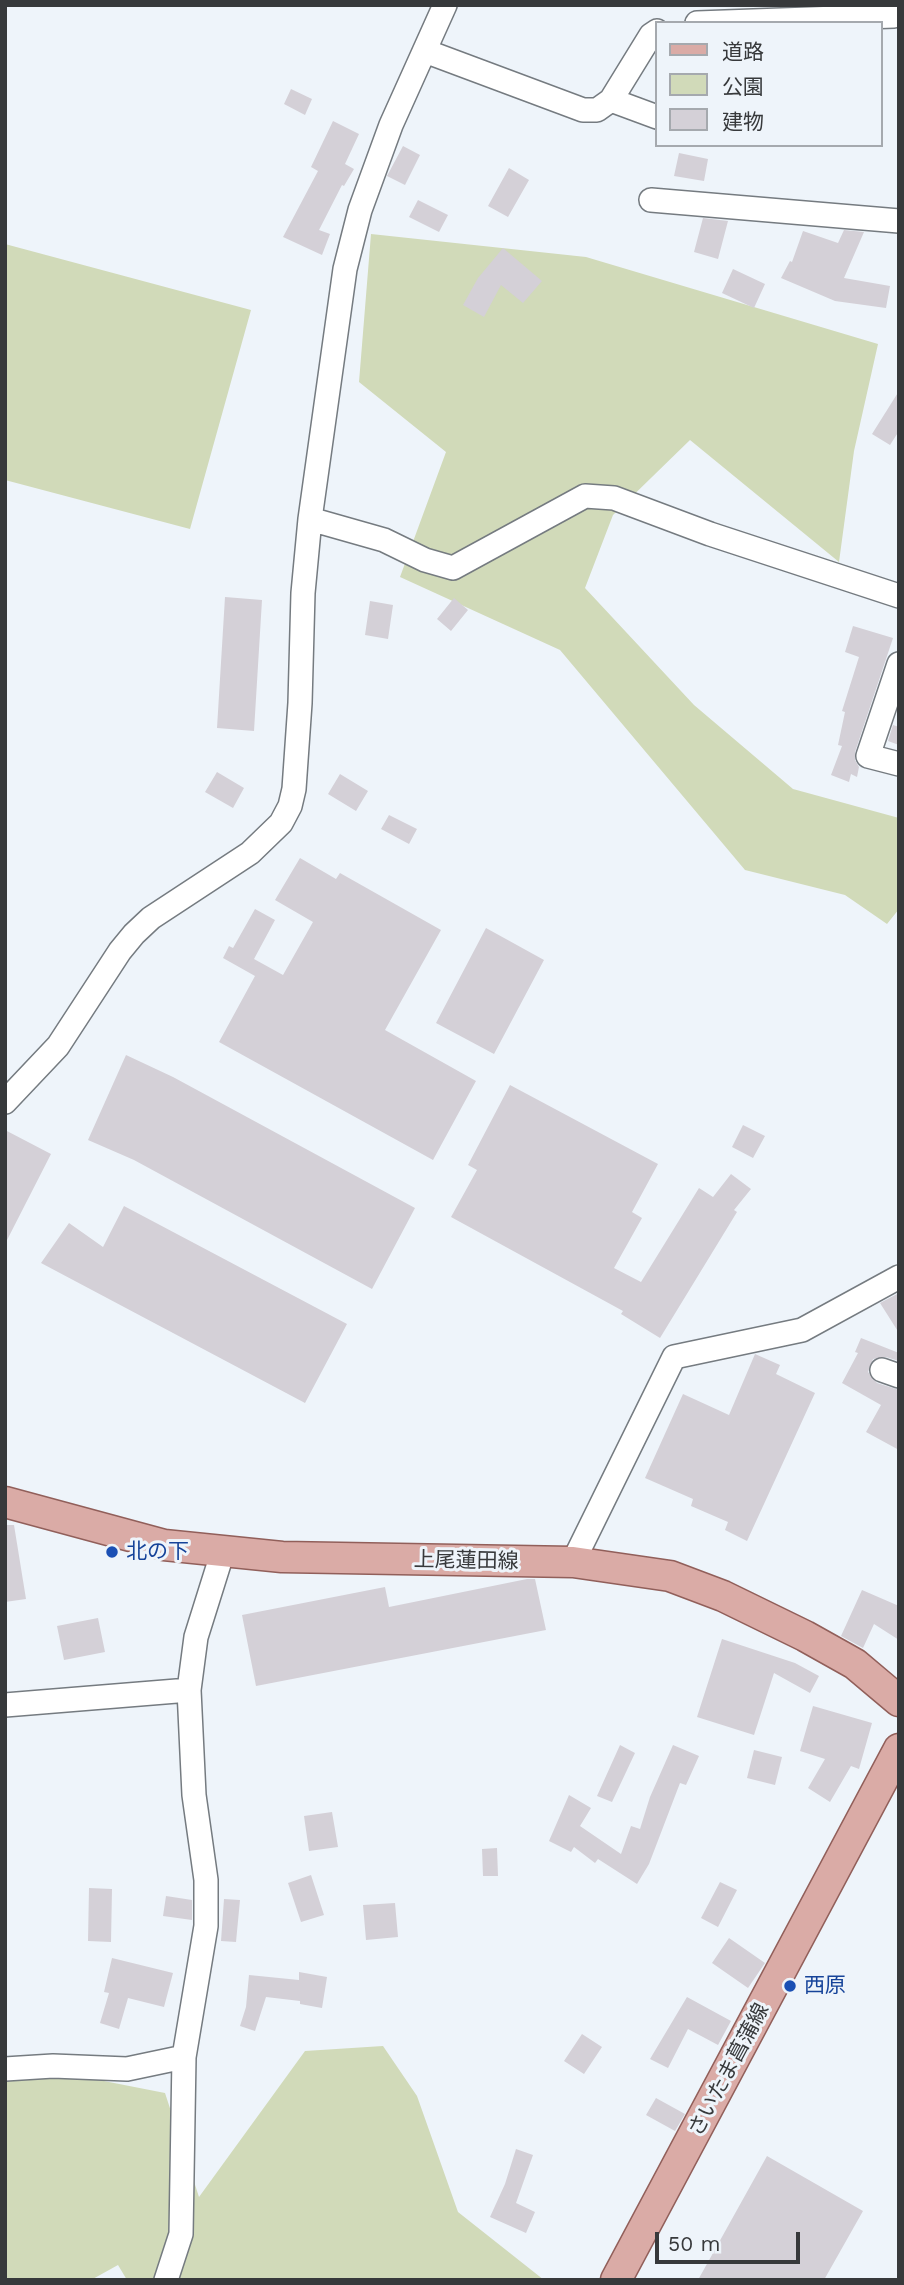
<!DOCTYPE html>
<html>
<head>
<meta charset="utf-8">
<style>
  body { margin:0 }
  #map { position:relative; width:904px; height:2285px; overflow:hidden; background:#eef4fa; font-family:"Work Sans","Noto Sans JP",sans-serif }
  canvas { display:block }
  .frame { position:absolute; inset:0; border:7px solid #37393b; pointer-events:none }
  .legend { position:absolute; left:655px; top:21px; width:228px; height:126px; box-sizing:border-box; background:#eef4fa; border:2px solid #a5a9ae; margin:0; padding:9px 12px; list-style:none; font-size:21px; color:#37393b }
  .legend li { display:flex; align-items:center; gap:14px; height:35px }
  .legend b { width:35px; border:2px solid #a5a9ae }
  .scale { position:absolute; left:655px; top:2232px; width:145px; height:32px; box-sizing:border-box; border:4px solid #37393b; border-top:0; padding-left:9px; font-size:21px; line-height:24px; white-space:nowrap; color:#37393b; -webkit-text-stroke:5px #eef4fa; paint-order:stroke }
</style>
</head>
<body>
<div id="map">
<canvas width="904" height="2285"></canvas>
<div class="frame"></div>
<ul class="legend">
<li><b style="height:9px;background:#daaba6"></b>道路</li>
<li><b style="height:19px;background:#d1dab9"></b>公園</li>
<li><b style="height:19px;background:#d4d0d7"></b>建物</li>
</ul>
<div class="scale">50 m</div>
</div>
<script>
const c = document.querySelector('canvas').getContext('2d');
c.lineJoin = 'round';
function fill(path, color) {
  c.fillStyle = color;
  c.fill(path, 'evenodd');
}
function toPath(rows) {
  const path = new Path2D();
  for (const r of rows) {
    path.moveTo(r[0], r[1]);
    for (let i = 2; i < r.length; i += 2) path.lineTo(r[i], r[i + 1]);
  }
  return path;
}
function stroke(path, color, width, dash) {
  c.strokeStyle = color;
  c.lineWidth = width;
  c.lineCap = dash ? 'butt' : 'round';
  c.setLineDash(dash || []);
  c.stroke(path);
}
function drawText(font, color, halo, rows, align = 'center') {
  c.font = font + ' "Work Sans","Noto Sans JP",sans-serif';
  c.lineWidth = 6;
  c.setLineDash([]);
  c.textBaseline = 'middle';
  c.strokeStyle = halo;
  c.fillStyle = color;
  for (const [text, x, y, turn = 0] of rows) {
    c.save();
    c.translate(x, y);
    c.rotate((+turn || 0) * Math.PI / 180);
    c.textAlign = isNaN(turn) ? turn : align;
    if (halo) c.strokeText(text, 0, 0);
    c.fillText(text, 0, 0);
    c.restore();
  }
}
fill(toPath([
  [371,234,586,257,878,344,854,451,839,562,690,440,613,515,585,588,694,705,793,789,899,818,899,909,887,924,845,895,745,870,560,650,400,577,446,452,359,382],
  [5,244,251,310,190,529,5,480],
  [383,2046,417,2096,458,2212,544,2280,127,2280,118,2265,91,2280,5,2280,5,2068,58,2072,165,2093,199,2197,305,2051]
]), '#d1dab9');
fill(toPath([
  [291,89,312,99,305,115,284,104],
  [333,121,359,134,345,164,354,169,344,186,342,185,319,230,330,234,322,255,283,237,318,171,311,167],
  [403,146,420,155,405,185,387,176],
  [679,153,708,159,704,181,674,176],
  [509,168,529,180,508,217,488,206],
  [418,200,448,215,439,232,409,217],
  [703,218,728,221,718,259,694,252],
  [844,230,864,232,844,278,890,286,886,308,835,301,781,278,790,261,792,262,803,231,838,243],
  [503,248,542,281,523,303,501,285,484,317,463,305,478,278],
  [733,269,765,284,754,308,722,293],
  [899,391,899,431,890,445,872,434],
  [225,597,262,600,254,731,217,728],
  [454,598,468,610,451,631,437,619],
  [370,601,393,605,388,639,365,635],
  [853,626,893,638,855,752,855,760,859,767,857,777,851,774,849,782,831,775,842,746,838,745,845,712,842,711,859,657,845,652],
  [893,725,899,727,899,745,888,741],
  [217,772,244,788,233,808,205,792],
  [340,774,368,791,356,811,328,794],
  [389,815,417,829,409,844,381,829],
  [300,858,336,879,340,873,441,930,385,1030,476,1081,433,1160,219,1042,255,976,223,958,229,946,233,948,255,909,275,920,254,959,283,975,313,922,275,900],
  [486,928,544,960,494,1054,436,1023],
  [126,1055,173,1077,415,1208,372,1289,134,1160,88,1140],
  [510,1085,658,1164,632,1212,642,1218,614,1268,641,1282,699,1188,713,1197,731,1174,751,1189,734,1210,737,1212,660,1338,621,1314,623,1311,451,1217,477,1170,468,1165],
  [743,1125,765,1136,753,1158,732,1147],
  [5,1130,51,1154,5,1244],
  [124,1206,347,1324,305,1403,41,1263,69,1223,103,1247],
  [899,1293,899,1333,880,1303],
  [861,1338,899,1353,899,1361,886,1357,873,1359,868,1372,877,1383,899,1390,899,1450,866,1432,881,1405,842,1383,858,1353,855,1352],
  [755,1354,780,1365,776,1374,815,1393,747,1541,725,1530,728,1522,691,1506,693,1499,645,1478,683,1394,729,1415],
  [5,1525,14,1525,26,1599,5,1602],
  [527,1579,535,1579,546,1630,256,1686,242,1615,385,1587,389,1607],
  [862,1590,899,1606,899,1640,874,1624,863,1648,841,1636],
  [98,1618,105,1652,64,1660,57,1626],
  [722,1639,795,1663,819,1676,810,1693,774,1673,754,1735,697,1717],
  [813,1706,872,1723,859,1769,851,1766,830,1802,808,1788,825,1759,800,1751],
  [620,1745,635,1753,612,1802,597,1796],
  [673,1745,699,1756,686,1785,680,1783,649,1864,637,1884,598,1859,595,1863,574,1847,571,1852,549,1841,569,1795,591,1808,580,1826,621,1854,631,1826,640,1829,650,1797],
  [754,1750,782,1757,775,1785,747,1778],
  [332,1812,338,1847,309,1851,304,1816],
  [497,1848,498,1876,483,1876,482,1849],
  [311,1875,324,1915,301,1922,288,1883],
  [720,1882,737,1890,718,1927,701,1918],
  [89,1888,112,1889,111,1942,88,1941],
  [166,1896,192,1900,192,1920,163,1916],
  [224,1899,240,1900,236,1942,221,1941],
  [395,1903,398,1937,366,1940,363,1905],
  [729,1938,765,1963,748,1988,712,1963],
  [112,1958,173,1973,164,2007,128,1998,119,2029,100,2023,109,1993,104,1992],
  [299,1972,327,1977,322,2008,300,2004,300,2001,266,1997,255,2031,240,2026,246,2007,249,1975,299,1980],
  [687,1997,731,2021,718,2045,688,2029,668,2068,650,2059],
  [582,2034,602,2047,584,2074,564,2061],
  [656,2098,685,2114,675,2131,646,2115],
  [516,2149,533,2155,516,2203,535,2212,526,2233,490,2217,505,2184],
  [767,2156,863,2211,824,2280,698,2280]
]), '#d4d0d7');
const minor = toPath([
  [697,23,894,16,899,10],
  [425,51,583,110,597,110,611,100,651,35,657,31],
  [611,100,657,117],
  [651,200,899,221],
  [310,519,384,540,425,560,453,568,585,496,614,498,710,534,899,596],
  [899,664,868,756,899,764],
  [5,1102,58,1046,120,951,134,934,151,918,250,853,281,823,290,806,294,789,300,703,303,593,310,519,345,269,360,210,391,125,445,5],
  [882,1370,899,1376],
  [573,1562,674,1357,802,1330,899,1277],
  [5,1705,189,1690],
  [5,2069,53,2066,127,2069,184,2057],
  [166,2280,181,2234,184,2057,206,1926,206,1880,194,1795,189,1690,196,1637,223,1551]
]);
const major = toPath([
  [5,1502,164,1545,282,1557,573,1562,670,1576,723,1596,805,1636,855,1664,899,1701],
  [616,2280,899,1749]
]);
stroke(minor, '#757b80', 26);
stroke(major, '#915f5a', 33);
stroke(minor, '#fff', 23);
stroke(major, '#daaba6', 30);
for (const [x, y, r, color] of [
  [112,1552,7,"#1a4fb4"],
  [790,1986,7,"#1a4fb4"]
]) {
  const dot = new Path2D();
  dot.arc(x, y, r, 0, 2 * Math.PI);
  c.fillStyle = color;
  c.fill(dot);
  stroke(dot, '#eef4fa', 2.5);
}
drawText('21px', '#164399', '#eef4fa', [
  ["北の下",126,1552],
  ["西原",804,1986]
], 'left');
drawText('21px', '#37393b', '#eef4fa', [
  ["上尾蓮田線",466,1561,1],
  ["さいたま菖蒲線",729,2070,-62]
]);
</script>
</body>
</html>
